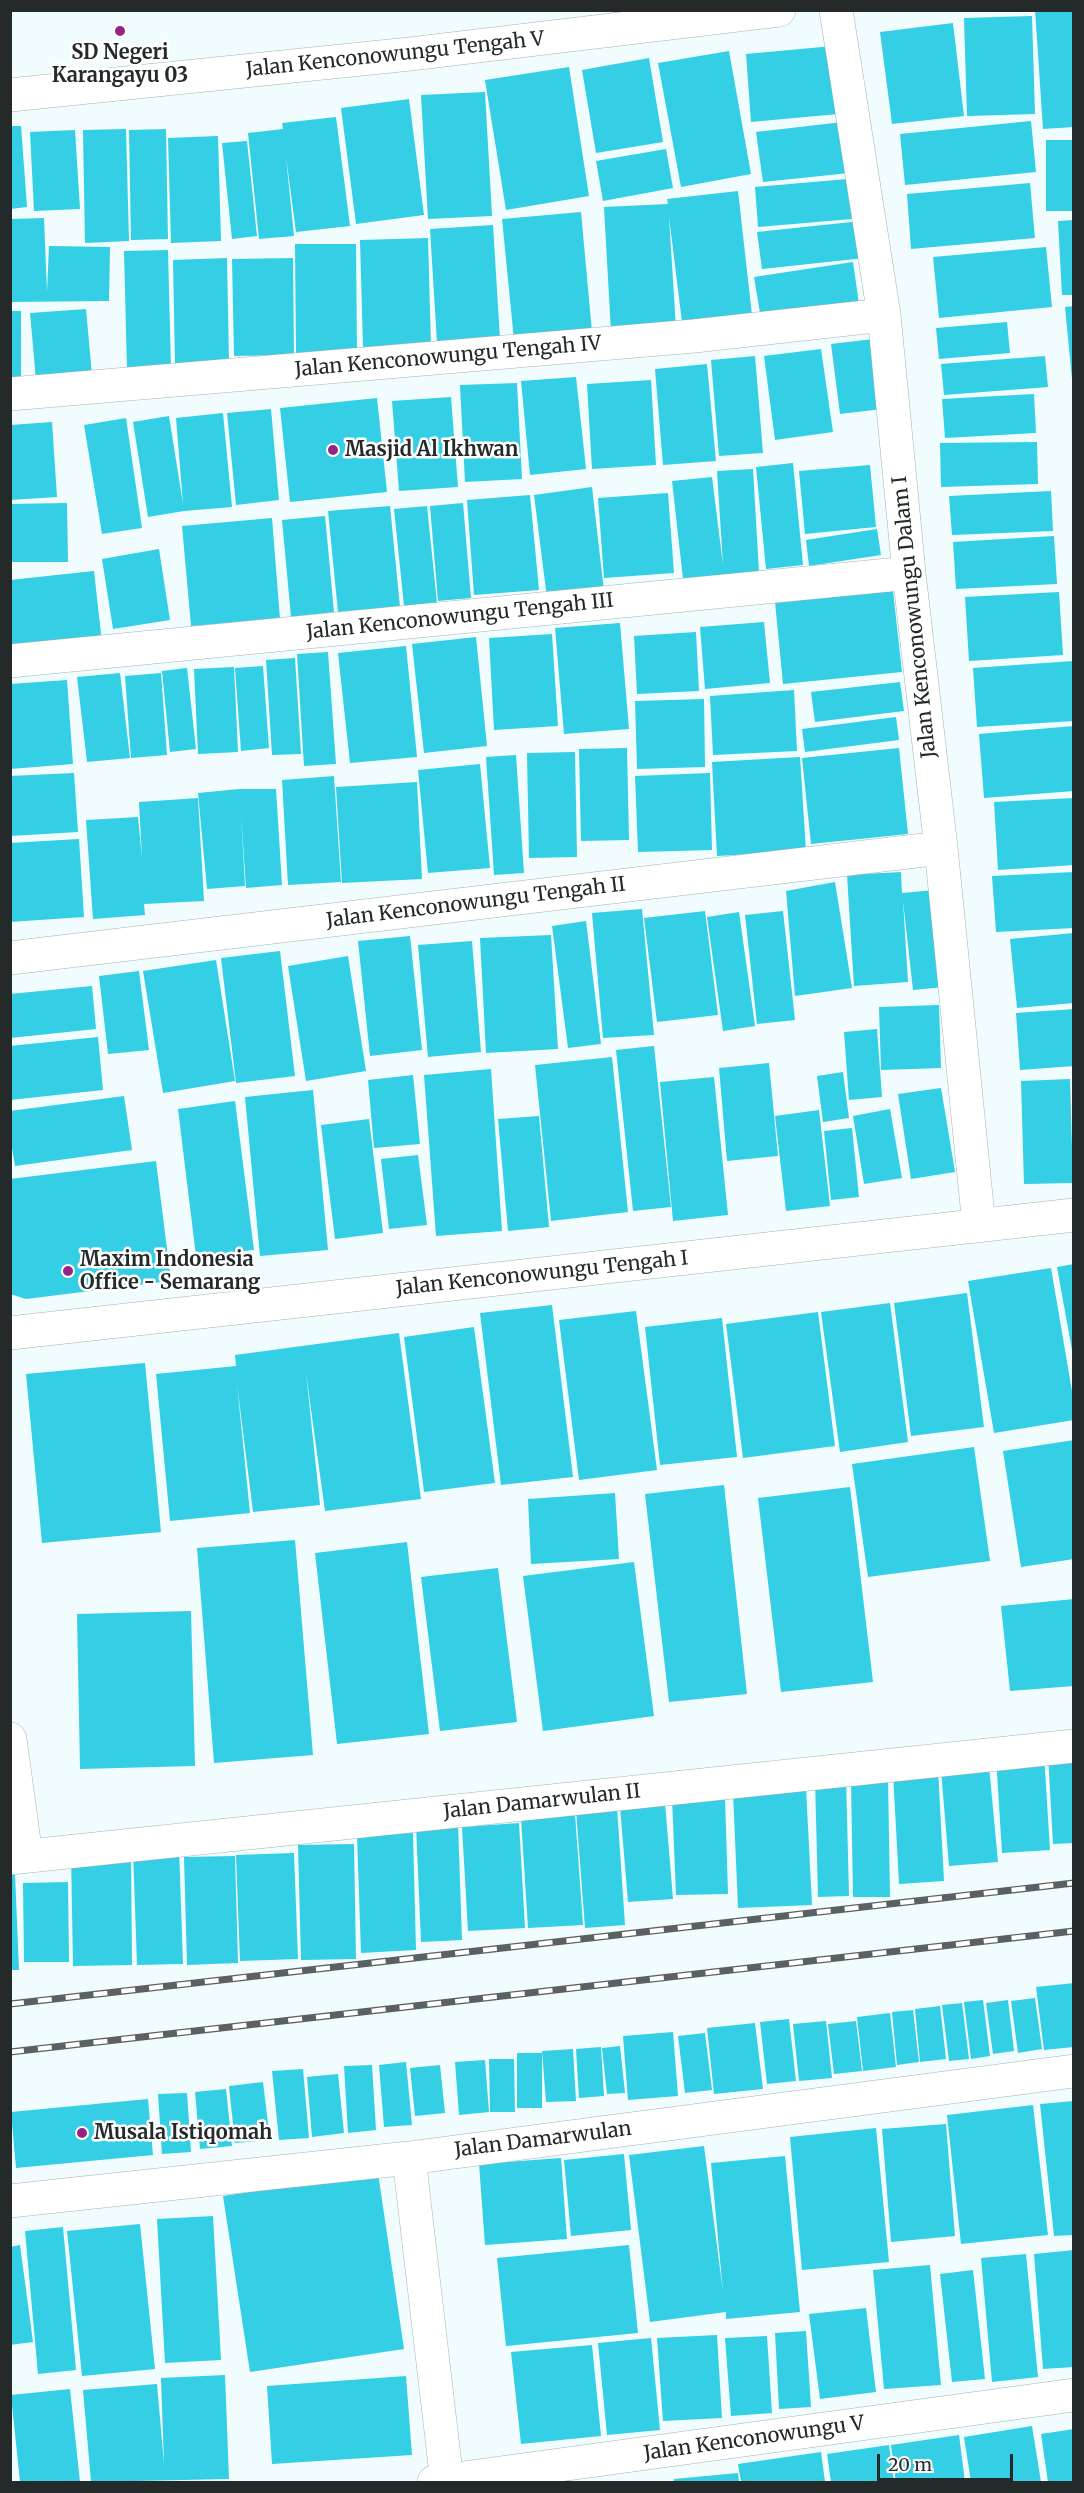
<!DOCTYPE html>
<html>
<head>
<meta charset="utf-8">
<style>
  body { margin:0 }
  #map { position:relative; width:1084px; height:2493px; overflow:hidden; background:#f1fcfe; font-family:Merriweather,serif }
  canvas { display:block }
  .frame { position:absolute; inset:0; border:12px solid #24292a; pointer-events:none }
  .scale { position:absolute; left:877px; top:2454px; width:136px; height:27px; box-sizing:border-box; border:3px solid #24292a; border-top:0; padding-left:8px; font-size:18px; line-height:21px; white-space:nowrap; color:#24292a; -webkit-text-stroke:4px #fff; paint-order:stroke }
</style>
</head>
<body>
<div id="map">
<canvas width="1084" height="2493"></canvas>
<div class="frame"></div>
<div class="scale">20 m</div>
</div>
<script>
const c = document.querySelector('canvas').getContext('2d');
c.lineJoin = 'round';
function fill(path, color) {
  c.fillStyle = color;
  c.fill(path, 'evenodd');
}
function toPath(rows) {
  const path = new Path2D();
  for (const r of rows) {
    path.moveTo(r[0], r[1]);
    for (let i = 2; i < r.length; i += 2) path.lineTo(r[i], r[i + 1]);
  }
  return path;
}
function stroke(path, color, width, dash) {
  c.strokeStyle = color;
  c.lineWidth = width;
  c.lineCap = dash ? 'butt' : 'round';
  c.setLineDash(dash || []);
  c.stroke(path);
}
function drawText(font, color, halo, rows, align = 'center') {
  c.font = font + ' Merriweather,serif';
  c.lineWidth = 5;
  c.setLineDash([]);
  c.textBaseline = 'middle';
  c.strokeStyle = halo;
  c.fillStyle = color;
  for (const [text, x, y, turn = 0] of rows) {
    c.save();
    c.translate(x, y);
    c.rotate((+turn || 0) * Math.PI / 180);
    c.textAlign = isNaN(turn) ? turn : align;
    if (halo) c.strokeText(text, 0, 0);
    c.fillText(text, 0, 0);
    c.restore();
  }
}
fill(toPath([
  [1035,10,1074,10,1074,127,1043,129],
  [1032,16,1035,114,967,116,964,18],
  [953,23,964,116,892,124,880,32],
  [833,46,838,114,751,122,746,54],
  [729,51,751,174,681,187,658,63],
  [649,58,663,142,596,153,582,70],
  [569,67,589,196,506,210,485,80],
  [485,92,492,216,428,219,421,95],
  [409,99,424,215,356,224,341,108],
  [336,117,350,226,296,232,286,157,294,236,259,239,248,133,283,129,282,123],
  [1031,121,1036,172,905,185,900,134],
  [843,122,849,173,763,182,756,132],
  [10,126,21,126,27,207,10,209],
  [126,129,129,241,85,243,83,130],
  [166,129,168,239,131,240,129,130],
  [75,130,80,209,34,211,30,132],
  [218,136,221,241,171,243,168,138],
  [1046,140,1074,140,1074,211,1046,211],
  [247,141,257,236,232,239,222,143],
  [666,149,673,188,603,201,596,161],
  [848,179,852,219,758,227,755,187],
  [1030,183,1035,238,911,249,907,194],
  [738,191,752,315,682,322,669,217,676,328,611,332,604,207,668,204,667,199],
  [581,212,592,332,514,340,502,219],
  [44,218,47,292,49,246,110,247,109,301,10,302,10,219],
  [1074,220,1074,295,1062,295,1058,221],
  [861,221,865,258,762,269,757,232],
  [493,225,500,339,437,343,430,229],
  [428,238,431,347,363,348,360,240],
  [295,244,356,244,357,353,296,353],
  [1046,247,1052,307,939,318,933,257],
  [168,250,171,369,127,370,124,251],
  [227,258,229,363,175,365,173,260],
  [293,258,294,355,234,356,232,259],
  [853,262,859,304,761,319,754,277],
  [1074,306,1074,379,1072,379,1065,307],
  [86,309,92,375,36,380,30,313],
  [10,311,21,311,21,383,10,383],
  [1007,322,1010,353,939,359,936,328],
  [882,338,891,408,840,414,831,344],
  [821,349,833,432,775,440,764,356],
  [755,356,763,453,719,456,711,360],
  [1045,356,1048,387,944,395,941,364],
  [707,364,716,461,663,465,655,369],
  [576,377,586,469,530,475,521,381],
  [651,380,656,465,592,469,587,384],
  [517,383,522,479,465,482,460,385],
  [1034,394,1036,433,945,438,942,399],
  [451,397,458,487,399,491,392,401],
  [377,398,387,492,290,502,280,408],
  [271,409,279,500,236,505,227,413],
  [223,413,232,507,184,511,148,517,133,422,169,416,183,504,176,418],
  [126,418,142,528,102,534,84,425],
  [52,422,57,497,10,500,10,425],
  [1037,442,1038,484,941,487,940,443],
  [793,463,803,565,766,569,756,467],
  [870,465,876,527,805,534,799,471],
  [753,469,759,572,683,579,672,481,712,477,723,565,717,471],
  [592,487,604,591,547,598,534,495],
  [1051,491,1053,531,952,535,949,496],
  [668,493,674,573,604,578,598,498],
  [530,495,539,590,474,595,467,500],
  [67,503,68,562,10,562,10,504],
  [463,503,471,598,438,601,430,506],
  [390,506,400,607,338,612,328,511],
  [427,506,437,603,404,606,394,509],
  [325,516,334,612,291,617,282,520],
  [272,518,280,619,191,626,182,526],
  [877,529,881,555,809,566,806,540],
  [1054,536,1057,584,956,589,953,542],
  [159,549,170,620,113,629,102,559],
  [94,571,102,643,10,653,10,580],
  [893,591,902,672,783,684,775,602],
  [1059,592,1063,655,969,661,965,597],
  [764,622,770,683,705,689,700,627],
  [620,623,629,729,564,734,555,628],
  [696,632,699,691,637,694,634,636],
  [552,634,558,726,494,730,489,638],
  [476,637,487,746,424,753,412,644],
  [406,646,417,757,350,763,338,653],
  [328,652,336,764,304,766,297,654],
  [295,658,301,754,272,755,266,660],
  [1073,661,1074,721,977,727,973,668],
  [263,666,269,748,241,751,235,668],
  [234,667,238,752,198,754,194,669],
  [187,668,196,749,170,752,162,671],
  [120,673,130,758,87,762,77,677],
  [161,673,167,755,131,758,125,676],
  [67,680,73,764,10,769,10,684],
  [900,682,904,711,815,722,811,692],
  [794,690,797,751,713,755,710,696],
  [704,699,705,767,637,769,635,701],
  [896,717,899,740,805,752,802,729],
  [1074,726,1074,791,984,798,979,734],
  [627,748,629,840,581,841,579,749],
  [899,748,908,834,811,844,802,758],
  [575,752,577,857,529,858,527,753],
  [516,755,524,873,494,875,486,757],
  [800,757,806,851,717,856,712,762],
  [480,764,490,868,428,873,418,770],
  [74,773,78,832,10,836,10,776],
  [710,773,712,850,638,852,635,776],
  [334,776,341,882,288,885,282,780],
  [417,782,422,879,342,883,336,787],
  [239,789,276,789,282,885,246,888,241,814,245,886,207,889,198,793],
  [198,798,204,901,144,904,145,915,93,919,86,820,138,817,142,858,139,802],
  [1074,798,1074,865,998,870,994,802],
  [79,839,84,917,10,922,10,843],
  [901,872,902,893,934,890,944,987,913,990,903,901,908,982,854,986,847,875],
  [1074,872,1074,928,996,932,992,876],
  [835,882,852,988,795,996,786,891],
  [642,909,654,1035,603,1038,592,913],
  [705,911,718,1015,657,1022,644,918],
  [783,911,795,1020,757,1024,745,915],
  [739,912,755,1026,723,1031,707,917],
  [586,921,601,1044,568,1048,552,926],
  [1074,933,1074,1003,1017,1008,1010,939],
  [551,935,558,1049,486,1053,480,938],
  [410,936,422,1050,370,1056,358,941],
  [472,941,481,1052,428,1057,418,945],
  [280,951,295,1076,236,1083,221,958],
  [348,956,366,1071,306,1081,288,966],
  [216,960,235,1081,163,1093,143,971],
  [139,971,149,1050,108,1054,99,976],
  [92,986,96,1029,10,1038,10,994],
  [939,1005,941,1068,881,1070,879,1007],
  [1074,1009,1074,1066,1020,1070,1016,1013],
  [877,1029,882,1097,849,1100,844,1032],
  [98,1037,103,1090,10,1100,10,1046],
  [654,1046,671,1207,633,1211,616,1050],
  [612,1057,628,1212,551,1221,535,1065],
  [769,1063,778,1156,727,1161,719,1068],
  [491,1069,502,1231,436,1236,424,1075],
  [843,1072,849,1118,823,1122,817,1076],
  [413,1075,420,1144,374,1148,368,1080],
  [714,1077,728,1215,673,1221,660,1082],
  [1070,1079,1073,1183,1024,1184,1021,1081],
  [941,1088,955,1172,911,1179,898,1094],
  [313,1090,328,1250,260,1256,245,1097],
  [124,1096,132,1150,15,1166,10,1136,10,1111],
  [235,1101,254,1250,196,1256,178,1109],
  [890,1109,902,1178,864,1184,853,1116],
  [819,1110,830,1206,786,1211,775,1116],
  [539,1116,549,1227,508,1231,498,1119],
  [369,1119,383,1233,335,1239,321,1125],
  [852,1128,859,1197,831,1200,824,1131],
  [418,1155,427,1225,389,1229,381,1159],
  [156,1161,171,1281,26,1299,10,1294,10,1179],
  [1074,1264,1074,1349,1072,1350,1057,1267],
  [1051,1268,1074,1403,1074,1420,994,1433,968,1281],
  [967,1293,984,1427,911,1436,894,1303],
  [890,1303,908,1442,840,1452,821,1312],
  [552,1305,573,1477,501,1485,480,1313],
  [636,1311,657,1470,579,1480,559,1320],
  [818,1312,835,1446,743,1458,726,1324],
  [722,1318,737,1457,660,1465,645,1327],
  [474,1327,495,1483,424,1492,404,1337],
  [399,1333,421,1499,325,1511,306,1373,320,1505,253,1512,237,1384,250,1513,170,1521,156,1374,236,1366,235,1355],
  [145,1363,161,1532,42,1543,26,1374],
  [1074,1440,1074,1559,1021,1567,1003,1451],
  [974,1447,990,1561,868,1577,852,1464],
  [724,1485,747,1694,669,1702,645,1494],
  [850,1487,873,1682,781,1692,758,1498],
  [615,1493,619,1559,531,1564,528,1499],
  [295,1540,313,1755,214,1763,197,1548],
  [407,1542,429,1734,337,1744,315,1553],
  [634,1562,654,1716,543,1731,523,1576],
  [498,1568,517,1722,440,1731,421,1577],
  [1074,1599,1074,1686,1010,1691,1001,1606],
  [191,1611,195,1766,80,1769,77,1614],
  [1044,1754,1050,1850,1002,1853,996,1757],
  [1074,1754,1074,1843,1053,1844,1048,1755],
  [989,1766,998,1862,949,1866,941,1770],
  [938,1769,944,1881,899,1884,893,1772],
  [846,1777,849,1896,818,1897,815,1778],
  [888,1779,890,1897,853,1897,851,1780],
  [806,1788,812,1905,738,1908,733,1792],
  [725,1797,728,1894,676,1895,672,1798],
  [665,1803,673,1899,628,1902,620,1807],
  [617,1807,625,1925,585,1928,576,1810],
  [575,1814,583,1925,528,1928,521,1818],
  [458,1823,462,1940,421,1942,416,1825],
  [519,1823,525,1928,468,1931,462,1827],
  [413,1833,416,1950,361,1953,357,1835],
  [354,1844,356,1959,301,1960,298,1845],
  [179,1848,183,1964,137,1965,133,1850],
  [71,1853,131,1853,132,1965,73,1966],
  [294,1853,298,1959,240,1961,236,1855],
  [235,1856,238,1963,187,1965,184,1857],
  [10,1874,15,1874,19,1970,10,1970],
  [68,1882,69,1962,24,1962,23,1883],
  [1074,1983,1074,2047,1044,2050,1036,1987],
  [1035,1998,1042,2049,1018,2053,1011,2001],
  [983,2000,990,2056,971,2059,964,2002],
  [1008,2000,1014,2051,993,2054,986,2003],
  [962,2003,969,2059,949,2061,942,2005],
  [940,2006,946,2059,920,2062,915,2009],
  [913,2010,919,2062,897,2065,892,2012],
  [890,2013,896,2067,863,2071,857,2017],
  [789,2019,796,2081,767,2084,760,2022],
  [826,2021,832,2078,799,2081,793,2024],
  [856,2021,862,2071,834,2074,828,2024],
  [755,2023,763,2089,714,2094,707,2028],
  [673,2032,678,2096,628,2100,623,2036],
  [705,2033,712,2090,685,2093,678,2036],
  [620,2046,625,2093,607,2094,602,2048],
  [601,2047,604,2096,579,2098,576,2049],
  [573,2049,576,2101,546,2102,542,2051],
  [517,2053,542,2053,542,2108,517,2108],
  [489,2059,514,2059,515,2112,490,2112],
  [485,2060,489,2112,459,2115,455,2062],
  [406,2062,412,2125,384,2127,379,2065],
  [372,2065,376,2130,348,2133,344,2066],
  [440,2065,445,2113,415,2116,410,2068],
  [303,2069,309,2138,279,2140,272,2071],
  [338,2074,344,2133,312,2137,307,2077],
  [263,2082,270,2140,235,2143,229,2086],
  [226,2089,232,2146,200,2149,195,2092],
  [187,2093,191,2152,162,2154,158,2094],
  [148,2099,153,2155,16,2168,11,2112],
  [1074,2101,1074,2235,1054,2236,1040,2104],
  [1033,2105,1048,2235,961,2244,947,2115],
  [946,2124,955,2236,891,2242,882,2129],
  [876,2128,889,2262,802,2270,790,2137],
  [704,2146,723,2292,711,2163,785,2156,800,2312,726,2319,726,2312,650,2322,629,2155],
  [624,2154,631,2230,571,2236,564,2160],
  [561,2158,567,2239,485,2245,479,2164],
  [378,2173,404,2349,250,2372,223,2196],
  [213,2216,221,2360,165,2363,157,2219],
  [140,2224,155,2369,82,2376,67,2231],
  [63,2227,76,2370,38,2374,25,2231],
  [20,2245,33,2342,10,2345,10,2247],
  [629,2245,638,2333,506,2346,497,2258],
  [1074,2250,1074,2367,1043,2369,1034,2254],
  [1026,2254,1038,2377,992,2382,981,2258],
  [930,2265,941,2385,884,2389,873,2270],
  [973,2270,985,2379,952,2382,940,2274],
  [866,2308,876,2392,820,2399,809,2314],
  [806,2331,811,2407,779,2409,775,2333],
  [717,2335,722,2418,663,2421,657,2338],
  [767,2336,772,2413,731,2416,725,2338],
  [651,2338,660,2430,607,2435,598,2343],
  [592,2345,601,2436,521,2444,511,2352],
  [225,2375,229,2479,91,2482,83,2390,157,2384,164,2464,161,2378],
  [406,2376,412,2455,272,2464,267,2386],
  [70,2389,80,2482,20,2482,11,2395],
  [1032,2426,1041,2482,971,2482,964,2437],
  [1074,2429,1074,2482,1048,2482,1041,2434],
  [959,2435,965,2482,896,2482,891,2445],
  [889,2445,894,2482,831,2482,827,2454],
  [821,2452,825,2482,741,2482,738,2464],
  [738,2473,739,2482,674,2482,674,2479]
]), '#34cee5');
const street = toPath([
  [836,10,884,315,909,573,941,848,979,1226],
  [10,95,410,54,779,10],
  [10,394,694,336,884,315],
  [10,661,909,573],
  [10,958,941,848],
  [10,1333,1074,1215],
  [10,1739,26,1856],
  [10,1858,1074,1746],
  [409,2158,447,2482],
  [10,2201,409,2158,1074,2071],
  [434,2482,1074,2395]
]);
stroke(street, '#a5b3b5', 34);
stroke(street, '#fff', 33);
const rail = toPath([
  [10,2004,1074,1883],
  [10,2052,1074,1931]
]);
stroke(rail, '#5b6163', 7);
stroke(rail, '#fff', 4.5, [14]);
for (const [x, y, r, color] of [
  [120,31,6,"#952584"],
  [333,450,6,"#952584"],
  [68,1271,6,"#952584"],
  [82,2133,6,"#952584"]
]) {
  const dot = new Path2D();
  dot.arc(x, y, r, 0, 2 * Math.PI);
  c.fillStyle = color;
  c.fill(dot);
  stroke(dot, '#fff', 2);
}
drawText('bold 20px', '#24292a', '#fff', [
  ["SD Negeri",120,53,"center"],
  ["Karangayu 03",120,76,"center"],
  ["Masjid Al Ikhwan",345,450],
  ["Maxim Indonesia",80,1260],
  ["Office - Semarang",80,1283],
  ["Musala Istiqomah",94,2133]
], 'left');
drawText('20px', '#24292a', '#fff', [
  ["Jalan Kenconowungu Tengah V",395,55,-6],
  ["Jalan Kenconowungu Tengah IV",448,357,-5],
  ["Jalan Kenconowungu Tengah III",460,617,-6],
  ["Jalan Kenconowungu Dalam I",915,617,-96],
  ["Jalan Kenconowungu Tengah II",476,903,-7],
  ["Jalan Kenconowungu Tengah I",542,1274,-6],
  ["Jalan Damarwulan II",542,1802,-6],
  ["Jalan Damarwulan",543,2140,-7],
  ["Jalan Kenconowungu V",754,2439,-8]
]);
</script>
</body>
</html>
